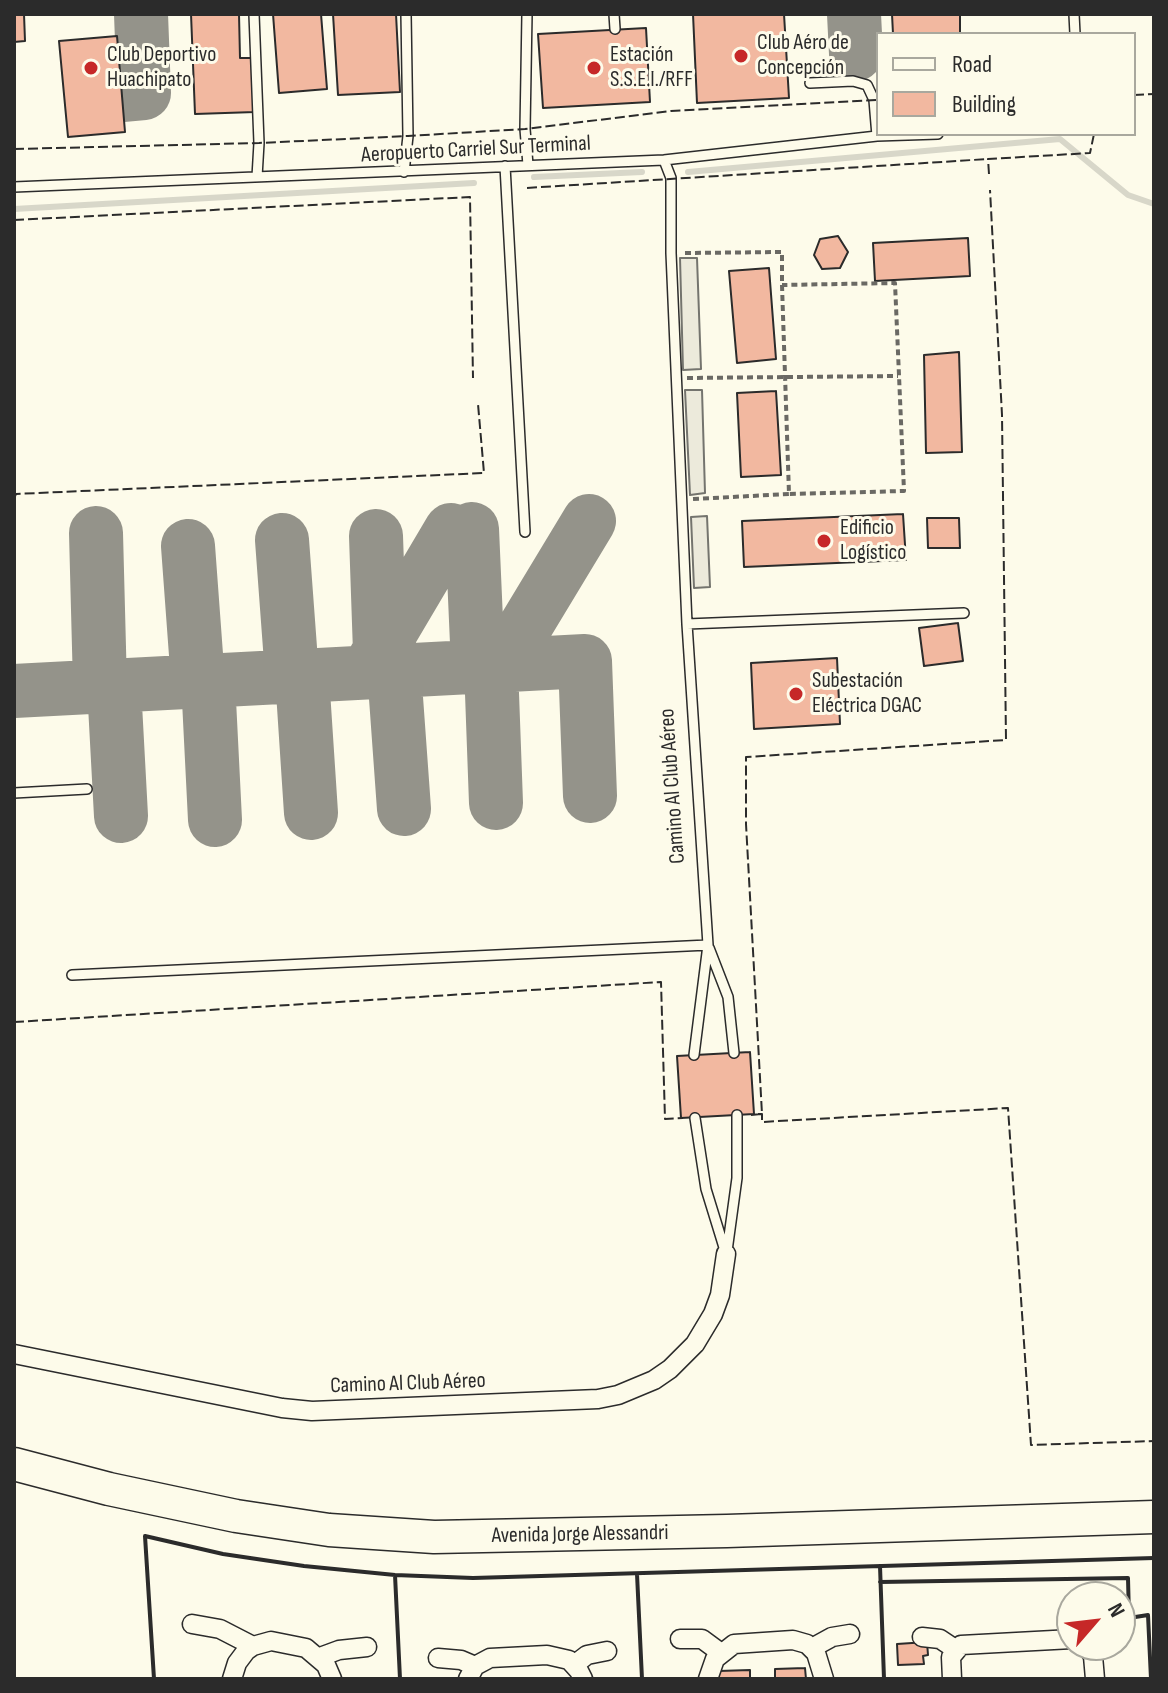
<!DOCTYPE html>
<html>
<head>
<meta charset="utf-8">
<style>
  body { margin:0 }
  #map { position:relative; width:1168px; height:1693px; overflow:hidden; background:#fdfbea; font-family:"Sofia Sans Condensed",sans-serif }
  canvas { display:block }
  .frame { position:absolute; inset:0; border:16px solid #2b2b2b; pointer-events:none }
  .legend { position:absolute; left:876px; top:32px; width:260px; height:104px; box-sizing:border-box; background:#fdfbea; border:2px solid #a9a89e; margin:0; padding:10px 14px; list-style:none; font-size:24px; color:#2b2b2b }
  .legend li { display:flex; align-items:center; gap:16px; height:40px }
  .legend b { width:40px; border:2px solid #a9a89e }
  .north { position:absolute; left:1056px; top:1581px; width:80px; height:80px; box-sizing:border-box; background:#fdfbea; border:2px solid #a9a89e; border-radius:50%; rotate:62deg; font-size:22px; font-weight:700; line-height:32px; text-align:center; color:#2b2b2b }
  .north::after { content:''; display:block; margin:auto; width:28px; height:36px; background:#c62828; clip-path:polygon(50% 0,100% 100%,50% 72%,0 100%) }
</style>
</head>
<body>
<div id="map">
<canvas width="1168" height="1693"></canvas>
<div class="frame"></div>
<ul class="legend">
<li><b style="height:10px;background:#fdfbea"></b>Road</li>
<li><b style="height:22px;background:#f2b8a0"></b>Building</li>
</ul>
<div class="north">N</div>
</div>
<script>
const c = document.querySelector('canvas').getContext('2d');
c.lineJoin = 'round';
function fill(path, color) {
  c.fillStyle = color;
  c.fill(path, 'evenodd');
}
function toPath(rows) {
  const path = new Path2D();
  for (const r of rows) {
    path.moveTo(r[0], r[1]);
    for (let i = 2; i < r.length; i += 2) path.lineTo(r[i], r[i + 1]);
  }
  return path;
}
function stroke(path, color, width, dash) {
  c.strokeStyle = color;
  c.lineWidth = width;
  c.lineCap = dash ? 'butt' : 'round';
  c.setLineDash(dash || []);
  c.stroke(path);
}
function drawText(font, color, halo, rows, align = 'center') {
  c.font = font + ' "Sofia Sans Condensed",sans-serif';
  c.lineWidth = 6;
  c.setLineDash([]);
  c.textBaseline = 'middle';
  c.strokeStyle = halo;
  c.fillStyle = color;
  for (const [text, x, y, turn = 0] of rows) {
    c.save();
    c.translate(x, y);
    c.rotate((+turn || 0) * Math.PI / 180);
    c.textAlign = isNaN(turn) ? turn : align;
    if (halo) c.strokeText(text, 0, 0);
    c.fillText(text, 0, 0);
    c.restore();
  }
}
const parking = toPath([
  [680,258,697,258,701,369,683,370,680,258],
  [685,390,702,390,705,493,690,495,685,390],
  [707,516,710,587,694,588,691,517,707,516]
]);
fill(parking, '#eceadb');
stroke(parking, '#74746e', 2);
stroke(toPath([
  [688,172,1060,139,1128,195,1154,204],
  [534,177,642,172],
  [14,209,474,183]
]), '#d8d7c9', 6);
stroke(toPath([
  [854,14,856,54],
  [122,95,144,93,141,14],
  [472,529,478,666],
  [96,533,100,686],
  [376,536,380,652],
  [282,540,292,675],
  [188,546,198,682],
  [502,665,589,521],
  [491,666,496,803],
  [394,670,404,809],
  [367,672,451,530],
  [302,676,311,813],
  [208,680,215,820],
  [114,686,121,816],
  [14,691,585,661,590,796]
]), '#94938a', 54);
const building = toPath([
  [14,14,24,14,25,41,14,42,14,14],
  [191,14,239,14,240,58,253,58,255,112,195,114,191,14],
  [273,14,321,14,327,89,279,93,273,14],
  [333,14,396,14,400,92,338,95,333,14],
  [693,14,784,14,789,98,697,103,693,14],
  [892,14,960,14,960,34,893,34,892,14],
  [646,28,650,102,543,108,538,34,646,28],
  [117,36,125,132,68,137,59,41,117,36],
  [838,236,848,252,840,268,822,269,814,255,820,239,838,236],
  [968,238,970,276,875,281,873,243,968,238],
  [769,268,776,359,737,363,729,271,769,268],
  [959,352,962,452,926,453,924,355,959,352],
  [776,391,781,475,741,477,737,393,776,391],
  [903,514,906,560,744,567,742,521,903,514],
  [927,518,959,518,960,548,928,548,927,518],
  [958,623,963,661,924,666,919,628,958,623],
  [837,658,840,724,754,729,751,663,837,658],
  [750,1052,754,1114,681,1118,677,1056,750,1052],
  [927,1642,928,1655,923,1656,924,1664,898,1665,897,1644,927,1642],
  [805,1668,806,1679,775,1679,775,1669,805,1668],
  [750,1670,750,1679,719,1679,719,1671,750,1670]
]);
fill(building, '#f2b8a0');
stroke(building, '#2b2b2b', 2);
const lane = toPath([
  [254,14,259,143,257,177],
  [527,14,525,129,528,165],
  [614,14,615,29],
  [1074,14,1075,34],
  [810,83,853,81,867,85,874,100,877,136],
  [664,160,671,178,671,253,687,624,964,613],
  [505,166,525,532],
  [404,172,408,136,406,14],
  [14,187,664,160,877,136,938,134],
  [687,624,708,945,694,1055],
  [14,793,87,789],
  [709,948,728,997,734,1053],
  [72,975,708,945],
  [695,1118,706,1189,726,1254],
  [727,1251,737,1178,737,1115]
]);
const street = toPath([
  [14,1354,282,1408,312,1411,598,1399,618,1395,654,1380,670,1369,695,1344,713,1314,720,1295,726,1254],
  [192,1624,220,1629,253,1646],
  [922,1637,940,1639,955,1649],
  [680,1639,702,1639,721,1653],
  [1086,1645,1093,1656,1095,1679],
  [812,1648,832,1637,850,1634],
  [320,1657,339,1650,367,1647],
  [438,1658,461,1660,475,1666],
  [574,1665,587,1655,607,1651],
  [232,1679,237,1663,246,1651,253,1646,271,1641,306,1648,326,1665,332,1679],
  [468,1679,475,1666,490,1658,547,1655,569,1660,579,1671,583,1679],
  [708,1679,715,1659,734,1644,793,1640,807,1644,816,1653,824,1679],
  [952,1679,951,1657,961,1645,1072,1639]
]);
const highway = toPath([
  [14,1464,109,1489,236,1516,329,1530,434,1537,727,1531,1154,1517]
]);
stroke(lane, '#2b2b2b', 12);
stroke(street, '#2b2b2b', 21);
stroke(highway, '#2b2b2b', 35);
stroke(toPath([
  [685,253,782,252,782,285,789,494,904,491,895,283,782,285],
  [687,378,898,376],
  [693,499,789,494]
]), '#6a6964', 4, [6, 4]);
stroke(lane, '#fdfbea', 9);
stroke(street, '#fdfbea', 18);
stroke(highway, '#fdfbea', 32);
stroke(toPath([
  [1134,95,1154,94],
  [14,149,259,143,408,136,525,129,671,111,876,100],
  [989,174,988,159,1090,153,1094,134],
  [527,188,988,159],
  [14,220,470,197,473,378],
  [14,499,16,494,484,473,478,404],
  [14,1022,661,982,665,1119,683,1118],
  [758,1114,762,1114,762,1122,1008,1108,1031,1445,1154,1441],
  [751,1115,762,1114,746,824,746,757,1006,740,1002,415,990,190]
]), '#2b2b2b', 2, [10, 4]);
stroke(toPath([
  [880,1566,884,1679],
  [637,1574,642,1679],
  [395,1575,400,1679],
  [880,1582,1128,1578,1129,1618,1148,1615,1151,1679],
  [154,1679,145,1536,223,1554,304,1566,395,1575,473,1578,1154,1558]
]), '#2b2b2b', 4);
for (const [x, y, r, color] of [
  [741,56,8,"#c62828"],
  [91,68,8,"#c62828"],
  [594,68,8,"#c62828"],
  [824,541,8,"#c62828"],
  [796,694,8,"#c62828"]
]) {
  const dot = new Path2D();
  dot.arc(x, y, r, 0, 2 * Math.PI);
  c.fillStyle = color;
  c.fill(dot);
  stroke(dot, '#fdfbea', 3);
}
drawText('22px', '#2b2b2b', '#fdfbea', [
  ["Club Aéro de",757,43],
  ["Concepción",757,68],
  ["Club Deportivo",107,55],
  ["Huachipato",107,80],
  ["Estación",610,55],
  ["S.S.E.I./RFF",610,80],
  ["Edificio",840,528],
  ["Logístico",840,553],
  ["Subestación",812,681],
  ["Eléctrica DGAC",812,706]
], 'left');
drawText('22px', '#2b2b2b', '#fdfbea', [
  ["Aeropuerto Carriel Sur Terminal",476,150,-3],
  ["Camino Al Club Aéreo",673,786,-94],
  ["Camino Al Club Aéreo",408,1384,-2],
  ["Avenida Jorge Alessandri",580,1535,-1]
]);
</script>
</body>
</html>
